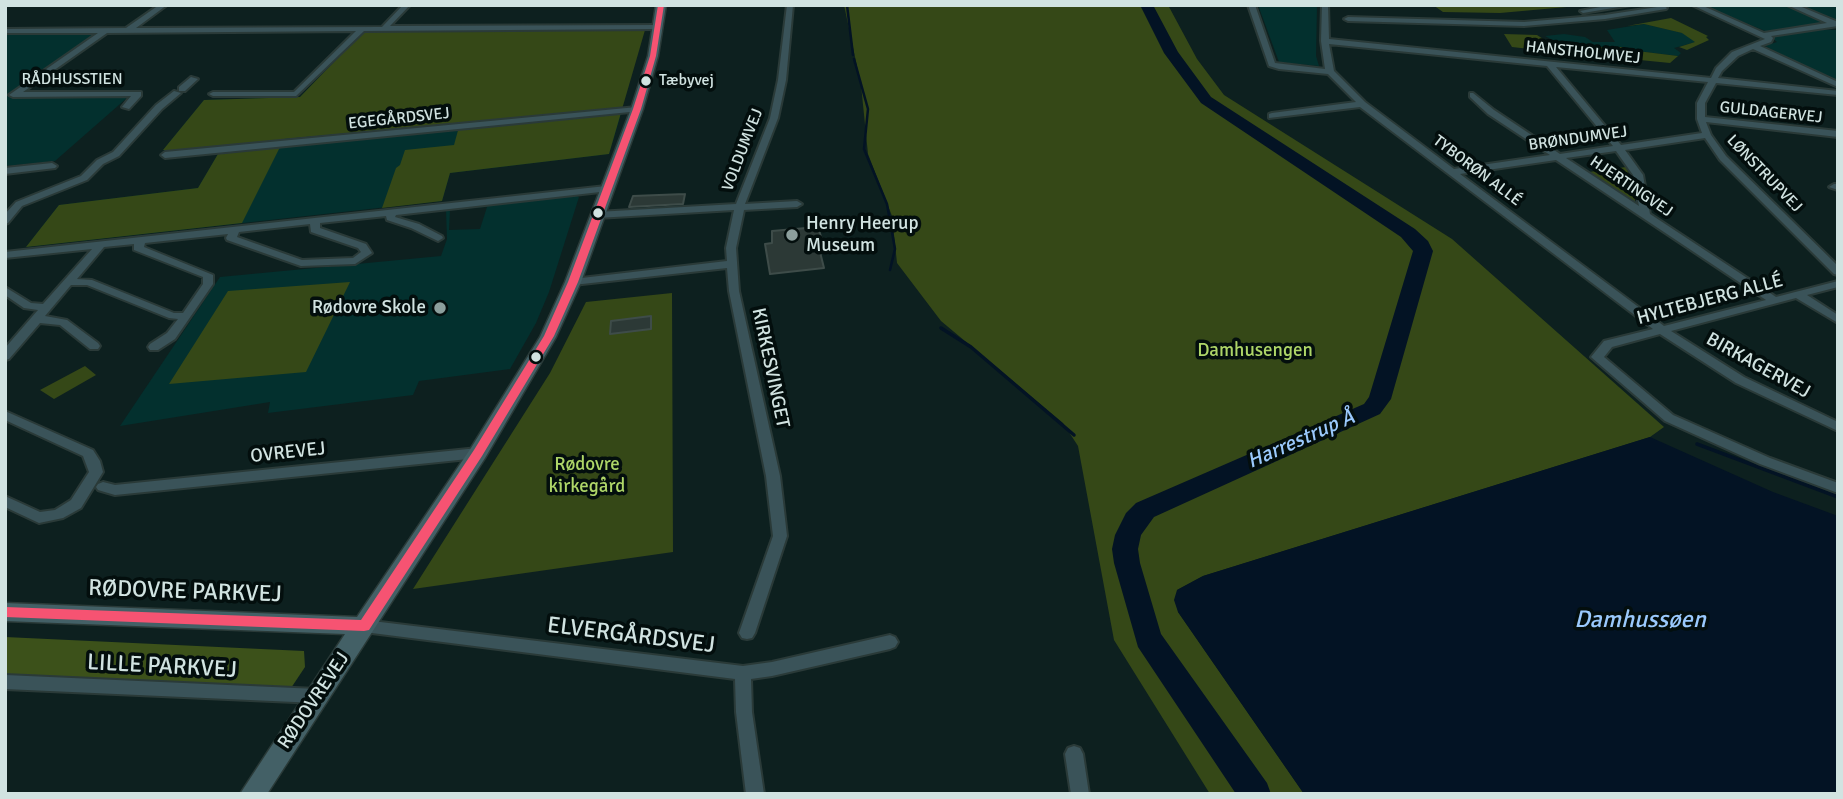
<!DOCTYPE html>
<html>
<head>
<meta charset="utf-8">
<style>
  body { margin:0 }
  #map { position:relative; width:1843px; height:799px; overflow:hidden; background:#0d201f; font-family:Signika,sans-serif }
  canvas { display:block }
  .frame { position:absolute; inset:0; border:7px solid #d1e3e1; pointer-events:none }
</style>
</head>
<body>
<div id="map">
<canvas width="1843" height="799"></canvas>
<div class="frame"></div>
</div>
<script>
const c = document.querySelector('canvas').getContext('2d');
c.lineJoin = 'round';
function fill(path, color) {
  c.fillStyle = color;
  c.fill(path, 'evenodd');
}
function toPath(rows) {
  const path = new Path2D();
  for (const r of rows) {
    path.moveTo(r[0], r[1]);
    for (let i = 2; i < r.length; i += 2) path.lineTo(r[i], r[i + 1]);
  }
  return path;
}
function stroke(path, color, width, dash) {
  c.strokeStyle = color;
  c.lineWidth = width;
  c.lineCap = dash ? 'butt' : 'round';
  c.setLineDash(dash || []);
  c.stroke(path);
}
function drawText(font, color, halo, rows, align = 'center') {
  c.font = font + ' Signika,sans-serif';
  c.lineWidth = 7;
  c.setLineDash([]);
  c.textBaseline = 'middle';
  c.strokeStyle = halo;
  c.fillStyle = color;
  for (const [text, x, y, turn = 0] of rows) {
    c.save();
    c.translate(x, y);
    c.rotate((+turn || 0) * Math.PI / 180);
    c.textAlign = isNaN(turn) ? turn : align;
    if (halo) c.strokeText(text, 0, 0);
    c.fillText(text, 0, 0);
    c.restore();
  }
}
fill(toPath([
  [1258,5,1317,5,1316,56,1319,66,1279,62],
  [1702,5,1838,5,1838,21,1770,33],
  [1644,24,1683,33,1696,42,1674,48,1681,53,1678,56,1629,50,1623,47,1574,52,1545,36,1564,34,1585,37,1593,42,1615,42,1607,30],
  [1804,29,1838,30,1838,83,1765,46,1777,42,1769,35],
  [107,32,16,97,128,97,55,161,5,166,5,33],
  [363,32,560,113,623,107,609,154,450,173,442,201,26,247,59,205,198,188,218,154,163,150,204,100,300,97],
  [575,195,579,197,549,292,536,323,510,369,419,381,413,395,268,413,270,402,120,426,220,277,441,256,447,239,446,210],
  [487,207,480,229,449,230,450,210]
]), '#03302e');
fill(toPath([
  [844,5,1168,5,1197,59,1224,95,1452,239,1664,427,1650,437,1203,576,1177,590,1178,612,1304,794,1210,794,1114,640,1078,446,1063,423,941,321,897,263,892,216,868,154,861,85],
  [1433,5,1589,5,1500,13,1443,12],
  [1671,18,1708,36,1706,37,1709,40,1687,50,1679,47,1695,42,1682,33,1644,24,1627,26],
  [645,30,609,154,450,173,442,201,382,208,396,168,400,165,405,150,454,145,460,123,284,139,242,223,26,247,59,205,198,188,218,154,163,150,204,100,300,97,363,32],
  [1504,34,1537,35,1554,46,1557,52,1512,47],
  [1598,47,1623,47,1629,50,1678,56,1670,63,1589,55,1582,51,1600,49],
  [1626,167,1634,186,1635,201,1631,201,1589,172],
  [350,282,306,372,169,384,228,291],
  [672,293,673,552,413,589,550,373,586,302],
  [85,366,96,375,54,399,40,390]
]), '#354817');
fill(toPath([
  [5,637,304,651,305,667,291,688,5,675]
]), '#3c511a');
fill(toPath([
  [1650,437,1773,492,1838,516,1838,794,1304,794,1178,612,1174,600,1177,590,1203,576]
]), '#031324');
stroke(toPath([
  [847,5,853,55],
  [854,59,868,109,864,149,887,204,895,249,890,270]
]), '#031324', 2.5);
stroke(toPath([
  [941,328,971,347,1074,435],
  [1697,444,1838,497]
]), '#031324', 3.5);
fill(toPath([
  [1140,5,1153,5,1178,52,1211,97,1415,229,1428,241,1433,251,1391,399,1380,414,1154,517,1141,535,1138,549,1140,563,1161,634,1267,783,1271,794,1236,794,1138,647,1114,563,1112,549,1115,535,1126,513,1136,503,1364,404,1369,397,1413,251,1401,237,1201,103,1164,53,1140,5]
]), '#031324');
const building = toPath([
  [685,194,683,204,629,207,633,196,685,194],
  [818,227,823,243,818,244,824,268,770,274,765,244,772,243,772,231,818,227],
  [651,316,651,329,610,334,611,321,651,316]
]);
fill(building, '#2c3936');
stroke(building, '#3e4c49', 2);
const street = toPath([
  [159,5,167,5,136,28,382,27,403,5,410,5,390,26,658,25,662,27,658,29,364,31,296,96,213,96,209,94,213,92,294,92,356,31,107,33,23,92,141,92,141,96,129,109,122,107,131,96,13,97,9,95,98,33,5,33,5,29,126,28,159,5],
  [787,5,793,5,786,80,778,118,745,204,797,201,802,204,797,207,744,210,736,248,739,291,780,476,787,536,755,633,752,638,747,639,742,638,739,633,773,536,766,476,729,291,727,268,573,285,568,282,573,279,727,261,726,248,734,210,597,218,592,215,597,212,736,204,770,118,778,80,787,5],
  [1248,5,1255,5,1275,63,1325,69,1321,41,1322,5,1328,5,1329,39,1711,78,1716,68,1732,52,1765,39,1692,5,1701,5,1764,33,1827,23,1787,5,1797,5,1838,22,1838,26,1771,36,1773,38,1771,42,1760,46,1838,82,1838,87,1753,49,1738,56,1722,71,1718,78,1838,91,1838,95,1716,83,1705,103,1705,117,1838,131,1838,137,1706,122,1711,135,1726,156,1838,266,1838,275,1834,274,1720,160,1705,138,1625,150,1643,175,1650,214,1776,297,1838,281,1838,287,1807,295,1838,315,1838,323,1796,298,1671,331,1744,377,1838,422,1838,431,1736,383,1660,334,1612,347,1604,357,1673,415,1770,458,1838,483,1838,493,1760,464,1665,421,1591,357,1604,341,1653,329,1360,107,1269,118,1269,114,1272,113,1356,102,1328,74,1279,69,1269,66,1248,5],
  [1329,44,1547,66,1613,146,1560,154,1494,110,1473,93,1470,93,1470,97,1488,114,1550,155,1454,169,1365,102,1334,71,1329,44],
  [1556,67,1708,82,1697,103,1697,119,1702,133,1621,145,1556,67],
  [1616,151,1633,175,1639,206,1566,158,1616,151],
  [1556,160,1766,300,1664,326,1460,174,1556,160],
  [1610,5,1631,5,1583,13,1580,11,1610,5],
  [1664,6,1667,8,1666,9,1605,19,1524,26,1348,21,1344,19,1348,17,1524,22,1605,15,1664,6],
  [191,77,198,79,185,91,179,91,179,87,191,77],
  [174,91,181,93,162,109,119,156,103,164,87,180,22,206,8,223,5,224,5,214,16,202,81,176,97,160,113,152,156,105,174,91],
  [637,107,640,107,640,111,165,158,161,155,165,152,637,107],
  [52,163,57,166,55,168,5,174,5,168,52,163],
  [1834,184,1838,184,1838,190,1829,187,1834,184],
  [606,186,609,187,609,191,396,215,395,217,419,224,442,236,443,238,438,241,411,228,387,220,386,216,320,223,320,228,366,244,372,253,355,264,301,266,227,240,226,238,228,234,145,243,144,247,213,275,213,284,175,339,158,350,150,350,148,347,150,344,167,333,178,319,169,318,87,285,71,285,45,316,67,320,98,343,100,346,98,349,90,349,60,325,40,323,9,359,5,360,5,348,38,310,24,308,5,295,5,287,31,303,43,304,92,249,5,258,5,252,606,186],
  [310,224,311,232,358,248,361,252,353,258,302,260,237,237,239,232,310,224],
  [134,244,134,250,203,277,203,284,183,313,174,313,92,280,77,279,104,247,134,244],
  [5,411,93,450,100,461,103,472,81,508,63,518,39,523,5,507,5,496,40,512,55,510,71,500,89,472,83,456,5,420,5,411],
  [478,448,483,450,484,453,483,456,478,458,115,495,98,490,96,487,98,484,103,482,115,485,478,448],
  [364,620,743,666,772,662,890,635,895,637,898,642,895,647,890,649,772,676,751,679,752,712,764,794,746,794,736,712,735,679,364,632,359,631,356,626,359,621,364,620],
  [5,675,317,689,323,691,325,696,323,701,317,703,5,689,5,675],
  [1074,746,1080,748,1083,754,1089,794,1071,794,1065,754,1068,748,1074,746]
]);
const secondary = toPath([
  [656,5,666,5,658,56,643,109,581,282,556,337,485,458,267,794,240,794,345,634,5,621,5,603,357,617,471,448,540,337,565,282,631,109,648,56,656,5]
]);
stroke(street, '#2a3a38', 4);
stroke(secondary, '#2a3a38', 3);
fill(street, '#3a5359');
fill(secondary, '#436066');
fill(toPath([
  [658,5,664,5,656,56,641,109,578,282,554,336,482,456,369,630,364,631,5,617,5,607,361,620,474,450,544,336,568,282,633,109,650,56,658,5]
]), '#f65372');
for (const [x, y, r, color] of [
  [646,81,6,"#d1e3e1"],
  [598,213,6,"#d1e3e1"],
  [792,235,7,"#8c9f9d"],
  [440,308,7,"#8c9f9d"],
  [536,357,6,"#d1e3e1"]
]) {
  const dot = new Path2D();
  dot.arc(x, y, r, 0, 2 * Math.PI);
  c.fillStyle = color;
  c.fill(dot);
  stroke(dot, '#030e0d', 2.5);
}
drawText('16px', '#d1e3e1', '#030e0d', [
  ["HANSTHOLMVEJ",1583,53,6],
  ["RÅDHUSSTIEN",72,80],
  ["GULDAGERVEJ",1771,113,6],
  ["EGEGÅRDSVEJ",399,119,-6],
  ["BRØNDUMVEJ",1578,139,-8],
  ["VOLDUMVEJ",743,150,-69],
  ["TYBORØN ALLÉ",1477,171,37],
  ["LØNSTRUPVEJ",1764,174,46],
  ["HJERTINGVEJ",1631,187,34]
]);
drawText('16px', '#d1e3e1', '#030e0d', [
  ["Tæbyvej",659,81]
], 'left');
drawText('19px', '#d1e3e1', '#030e0d', [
  ["Henry Heerup",806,224],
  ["Museum",806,246],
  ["Rødovre Skole",426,308,"right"]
], 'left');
drawText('19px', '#d1e3e1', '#030e0d', [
  ["HYLTEBJERG ALLÉ",1710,300,-15],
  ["BIRKAGERVEJ",1758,366,29],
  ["KIRKESVINGET",770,368,78],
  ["OVREVEJ",288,453,-6],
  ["RØDOVREVEJ",314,701,-56]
]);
drawText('19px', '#aed668', '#030e0d', [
  ["Damhusengen",1255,351],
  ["Rødovre",587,465],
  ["kirkegård",587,487]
]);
drawText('italic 21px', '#9ac9fc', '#030e0d', [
  ["Harrestrup Å",1301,440,-24]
]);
drawText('23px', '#d1e3e1', '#030e0d', [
  ["RØDOVRE PARKVEJ",185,592,2],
  ["ELVERGÅRDSVEJ",631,636,7],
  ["LILLE PARKVEJ",162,667,3]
]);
drawText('italic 24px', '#9ac9fc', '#030e0d', [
  ["Damhussøen",1640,621]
]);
</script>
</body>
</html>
